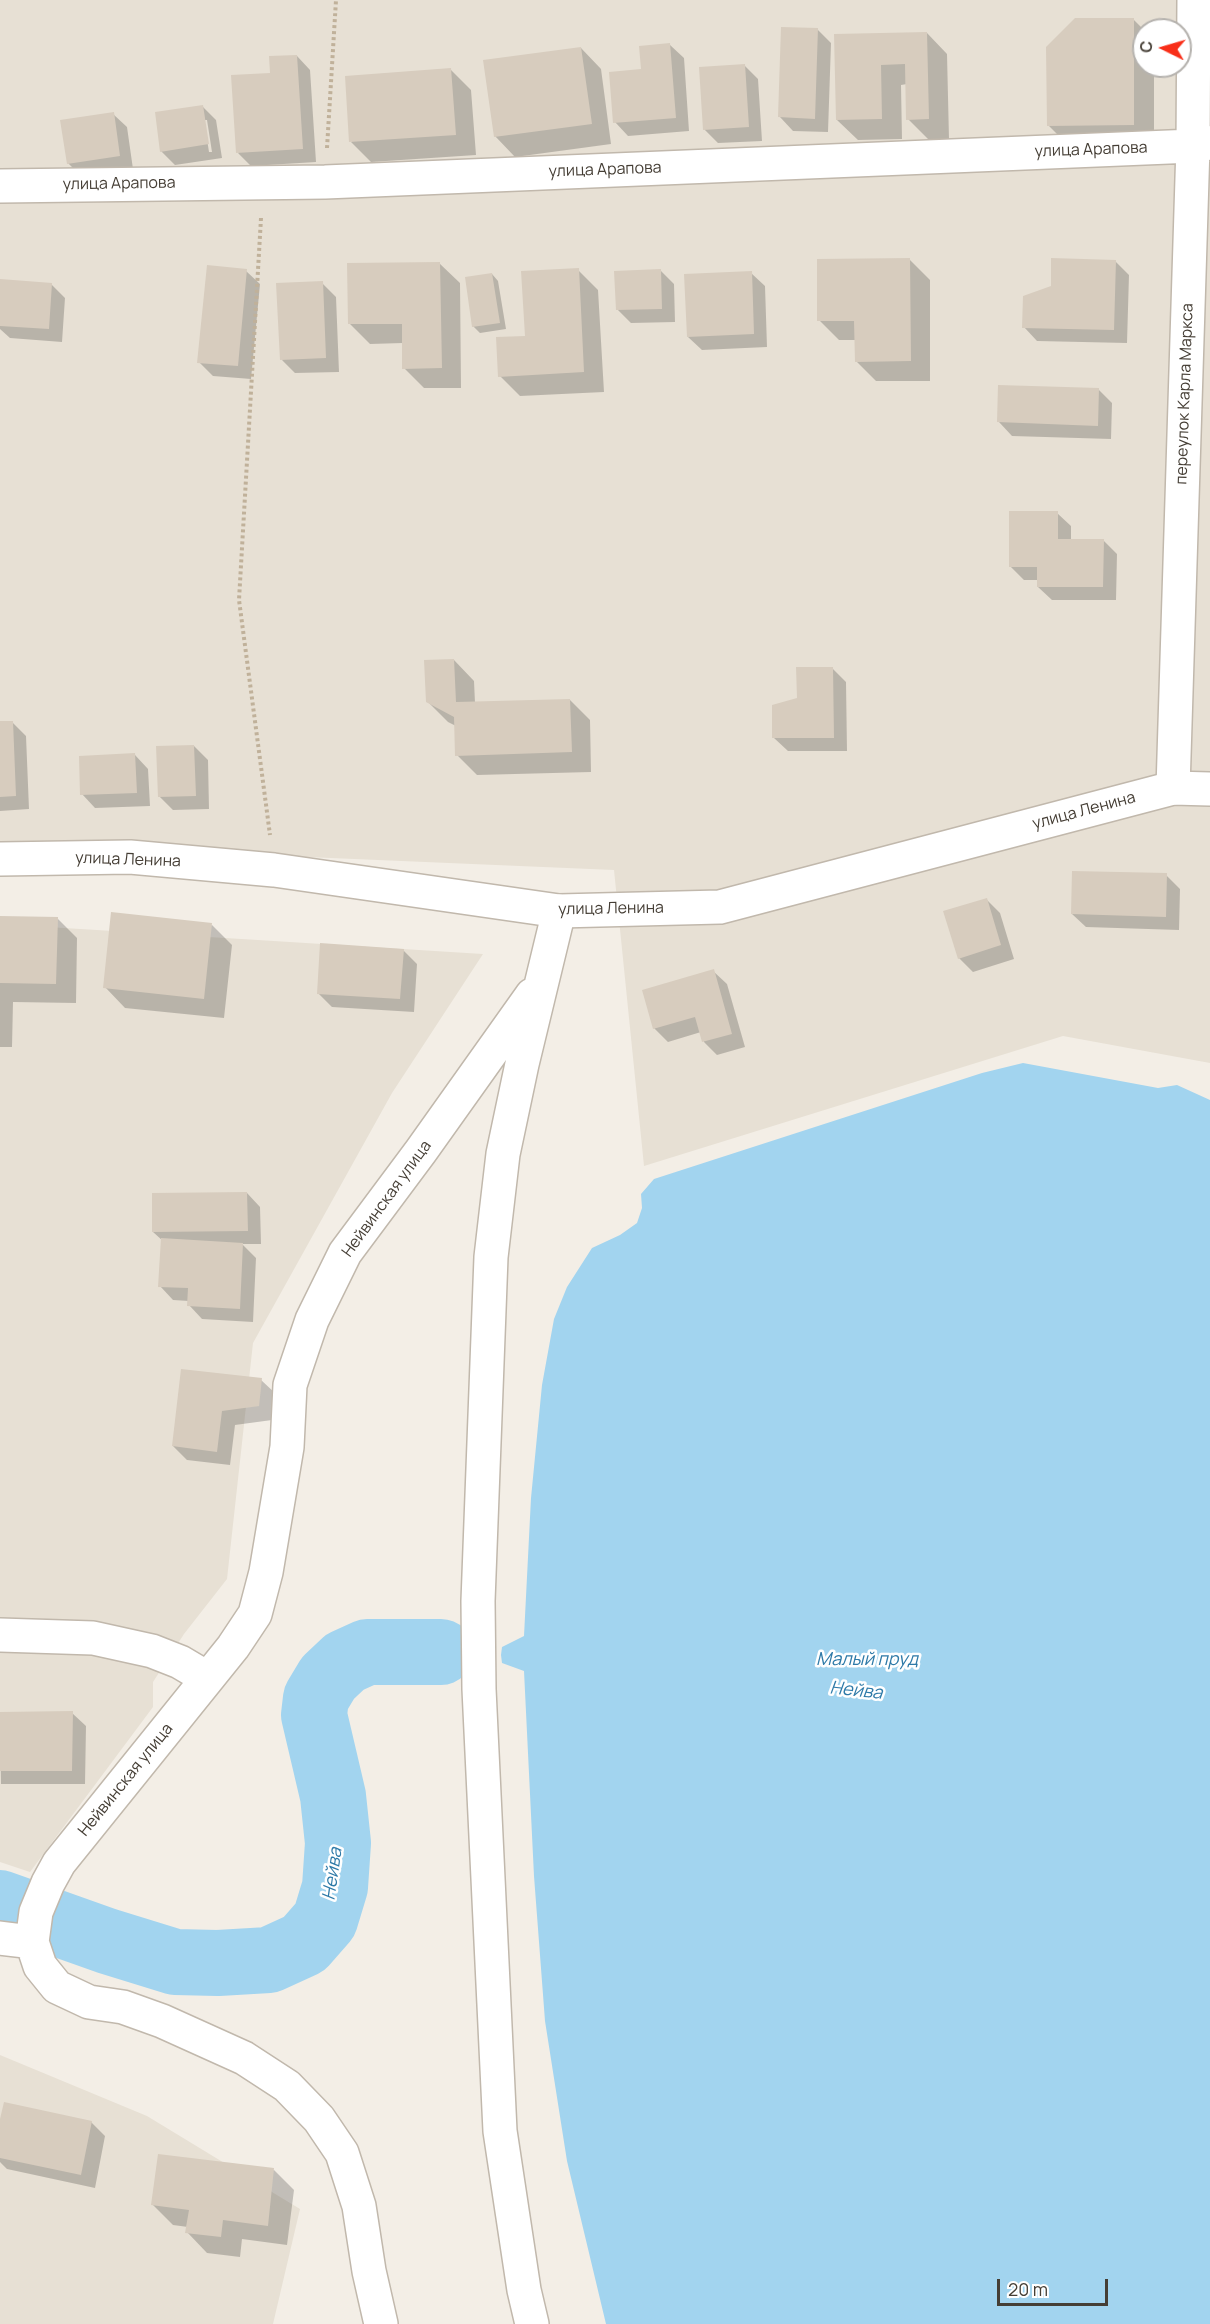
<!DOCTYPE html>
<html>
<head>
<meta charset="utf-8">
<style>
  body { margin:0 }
  #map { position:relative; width:1210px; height:2324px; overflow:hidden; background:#f3eee6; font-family:Manrope,sans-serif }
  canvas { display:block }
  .north { position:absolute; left:1132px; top:18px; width:60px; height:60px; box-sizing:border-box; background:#fff; border:2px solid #b5b2ae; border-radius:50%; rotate:275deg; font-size:16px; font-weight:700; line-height:24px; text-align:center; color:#453e35 }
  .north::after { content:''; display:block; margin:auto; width:21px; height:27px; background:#f82e18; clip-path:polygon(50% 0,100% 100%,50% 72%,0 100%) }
  .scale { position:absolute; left:997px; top:2279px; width:111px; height:27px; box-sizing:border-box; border:3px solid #453e35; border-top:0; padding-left:8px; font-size:18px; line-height:21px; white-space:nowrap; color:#453e35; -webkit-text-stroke:4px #fff; paint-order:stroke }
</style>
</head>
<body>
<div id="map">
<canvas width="1210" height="2324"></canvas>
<div class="north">С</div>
<div class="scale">20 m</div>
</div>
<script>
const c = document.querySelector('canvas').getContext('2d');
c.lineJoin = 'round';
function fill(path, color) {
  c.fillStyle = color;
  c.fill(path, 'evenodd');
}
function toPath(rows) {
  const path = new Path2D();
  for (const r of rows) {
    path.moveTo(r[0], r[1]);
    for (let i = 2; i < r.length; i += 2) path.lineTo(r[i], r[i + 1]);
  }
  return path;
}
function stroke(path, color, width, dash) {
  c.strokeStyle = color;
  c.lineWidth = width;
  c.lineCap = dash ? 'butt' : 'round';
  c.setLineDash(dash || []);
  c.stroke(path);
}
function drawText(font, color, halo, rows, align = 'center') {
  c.font = font + ' Manrope,sans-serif';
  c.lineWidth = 5;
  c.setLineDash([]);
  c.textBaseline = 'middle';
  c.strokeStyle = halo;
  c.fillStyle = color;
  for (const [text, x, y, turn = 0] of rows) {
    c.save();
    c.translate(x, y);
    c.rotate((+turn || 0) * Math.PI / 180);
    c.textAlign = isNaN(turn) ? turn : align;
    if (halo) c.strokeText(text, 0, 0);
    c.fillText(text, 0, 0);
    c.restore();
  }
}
fill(toPath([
  [0,0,1210,0,1210,1063,1063,1036,644,1166,614,870,0,844],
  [1144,30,1180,30,1180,66,1144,66],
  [0,924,483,954,392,1093,253,1343,227,1579,184,1634,153,1682,153,1707,30,1872,0,1862],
  [0,2055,147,2116,300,2209,273,2324,0,2324]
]), '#e7e0d4');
fill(toPath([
  [1023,1063,1158,1088,1177,1085,1210,1100,1210,2324,606,2324,567,2161,545,2021,534,1876,524,1671,502,1663,501,1655,502,1647,524,1636,531,1498,542,1385,554,1319,567,1287,592,1248,620,1235,637,1223,642,1208,641,1194,654,1179,982,1073]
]), '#a2d4ef');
fill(toPath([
  [1133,19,1144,30,1144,66,1154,66,1154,145,1068,145,1048,125],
  [817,29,831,43,828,132,793,131,780,117],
  [927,33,947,54,949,139,928,139,908,119,907,84,901,85,902,139,858,140,837,120,836,36],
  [670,45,684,58,689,131,628,136,615,122,643,71],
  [581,48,601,69,611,144,515,157,495,136],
  [297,56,310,70,316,162,251,166,238,153],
  [744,65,758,79,762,141,718,143,704,129],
  [451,70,471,90,476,155,371,162,351,142],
  [203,107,216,120,222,158,175,165,161,151],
  [204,120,207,120,212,152,209,152],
  [113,114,127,127,133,169,82,177,68,163],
  [910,260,930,280,930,381,876,381,856,361,856,340,839,340,819,320],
  [1115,261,1129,275,1127,343,1037,341,1024,327],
  [439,263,460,283,461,388,424,388,404,368,403,343,370,344,350,324],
  [578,270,598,290,604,392,520,396,500,376],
  [246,271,260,284,251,379,213,376,199,362],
  [661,271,674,284,675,322,631,323,617,309],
  [751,273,765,286,767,347,702,350,688,337],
  [492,274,498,281,506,329,480,333,473,326],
  [0,281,51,284,65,298,62,342,10,338,0,329],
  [322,283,336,297,339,372,295,373,282,360],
  [1098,389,1112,403,1111,439,1012,436,999,422],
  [1057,513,1071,526,1071,540,1103,540,1117,554,1116,600,1052,600,1038,587,1038,580,1024,580,1010,566],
  [454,660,474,681,475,703,570,700,590,720,591,772,477,775,457,755,456,726,448,722,427,701],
  [832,668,846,682,847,751,788,751,774,738],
  [12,722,26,736,29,809,0,811,0,723],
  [194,746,208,760,209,809,173,810,159,796],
  [135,755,148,769,150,806,95,808,82,794],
  [1166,875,1180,889,1179,930,1086,927,1072,914],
  [986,899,1000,913,1014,959,973,972,959,958],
  [0,917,57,918,77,938,76,1003,13,1002,12,1047,0,1047],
  [212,925,232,945,224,1018,125,1008,105,987],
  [403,950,417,964,414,1012,332,1007,318,993],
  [713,971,727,984,745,1047,717,1055,704,1042,701,1032,668,1042,654,1028],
  [247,1193,260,1207,261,1244,242,1244,256,1258,253,1322,202,1319,189,1305,189,1301,173,1300,160,1286,163,1241,153,1232],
  [261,1380,275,1393,272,1420,235,1425,230,1465,187,1460,173,1446],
  [0,1713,72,1713,86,1726,85,1784,1,1784],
  [91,2122,105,2136,95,2188,7,2169,0,2162,0,2126],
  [274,2170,294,2190,287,2245,242,2239,240,2257,207,2253,187,2232,188,2227,173,2225,153,2205]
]), '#0003');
stroke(toPath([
  [0,1903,107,1941,175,1962,218,1963,269,1960,304,1944,325,1920,335,1887,338,1843,333,1796,314,1715,316,1698,328,1678,345,1662,367,1652,441,1652]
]), '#a2d4ef', 66);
fill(toPath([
  [1075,18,1134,18,1134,125,1047,126,1046,47],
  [781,27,818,28,815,119,778,117],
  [927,32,929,119,906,120,905,64,881,65,882,119,836,120,834,34],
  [670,43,676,118,613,123,609,72,641,69,639,46],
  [581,47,592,124,494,137,483,60],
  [297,55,303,149,236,153,231,75,270,73,269,56],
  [745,64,749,127,703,130,699,67],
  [451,68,456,135,349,142,345,76],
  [203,105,209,144,160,152,155,112],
  [114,112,120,156,67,164,60,120],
  [910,258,911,361,855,362,854,321,817,321,817,259],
  [1051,258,1116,260,1114,330,1022,328,1023,296,1051,286],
  [440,262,442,368,402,369,402,324,348,324,347,263],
  [207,265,247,269,238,366,197,363],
  [579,268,584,372,498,377,496,337,525,336,521,271],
  [661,269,662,309,616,310,614,271],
  [752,271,754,334,687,337,684,274],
  [492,273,500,323,472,327,465,277],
  [0,279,52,283,49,329,0,326],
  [323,281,326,358,280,360,276,283],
  [998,385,1099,388,1098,426,997,422],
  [1009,511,1058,511,1058,539,1104,539,1103,587,1037,587,1037,567,1009,567],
  [454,659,456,702,570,699,572,752,455,756,454,717,426,702,424,660],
  [796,667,833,667,834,738,772,738,772,705,797,698],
  [0,721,13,721,16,796,0,797],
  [194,745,196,796,158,797,156,746],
  [135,753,137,793,80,795,79,756],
  [1072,871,1167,873,1166,917,1071,914],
  [987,898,1001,945,958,959,943,911],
  [111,912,212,923,204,999,103,988],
  [0,916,58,917,56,984,0,983],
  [320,943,404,949,400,999,317,994],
  [714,969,732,1034,702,1042,695,1017,653,1029,642,990],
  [247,1192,248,1231,152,1232,152,1193],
  [161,1238,243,1243,240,1309,187,1306,188,1288,158,1287],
  [181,1369,262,1378,259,1406,222,1411,217,1452,172,1446],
  [73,1711,72,1771,0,1771,0,1712],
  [4,2102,92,2121,81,2175,0,2158,0,2119],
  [158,2154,274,2168,268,2226,223,2220,221,2237,185,2233,189,2210,151,2205]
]), '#d7ccbe');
const minor = toPath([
  [0,186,325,182,1193,146,1210,143],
  [1173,788,1193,146,1194,0],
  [0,859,130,857,274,870,559,911,522,1064,503,1154,491,1257,478,1601,479,1689,500,2131,524,2290,532,2324],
  [0,1635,93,1638,152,1651,180,1662,207,1678],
  [0,1938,32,1942],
  [381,2324,369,2271,359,2206,342,2153,319,2119,287,2086,244,2058,162,2021,123,2007,89,2002,57,1987,40,1966,32,1942,36,1912,48,1883,59,1863,233,1647,255,1614,266,1572,287,1447,290,1385,312,1320,345,1253,421,1151,532,995]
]);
const tertiary = toPath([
  [559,911,720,907,1173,788,1210,789]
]);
stroke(minor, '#c1b8ac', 36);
stroke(tertiary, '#c1b8ac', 36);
stroke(toPath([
  [327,148,336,0],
  [261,218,239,600,270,835]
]), '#c0b19a', 4, [3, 3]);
stroke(minor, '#fff', 33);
stroke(tertiary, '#fff', 33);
drawText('16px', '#453e35', '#fff', [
  ["улица Арапова",1091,150,-2],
  ["улица Арапова",605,170,-2],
  ["улица Арапова",119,184,-1],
  ["переулок Карла Маркса",1185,394,-88],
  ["улица Ленина",1084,811,-15],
  ["улица Ленина",128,860,2],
  ["улица Ленина",611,909,-1],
  ["Нейвинская улица",387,1199,-54],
  ["Нейвинская улица",126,1780,-51]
]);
drawText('italic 18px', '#2e7aa8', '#fff', [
  ["Малый пруд",867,1660],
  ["Нейва",856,1691,6],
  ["Нейва",333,1874,-82]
]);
</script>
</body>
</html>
